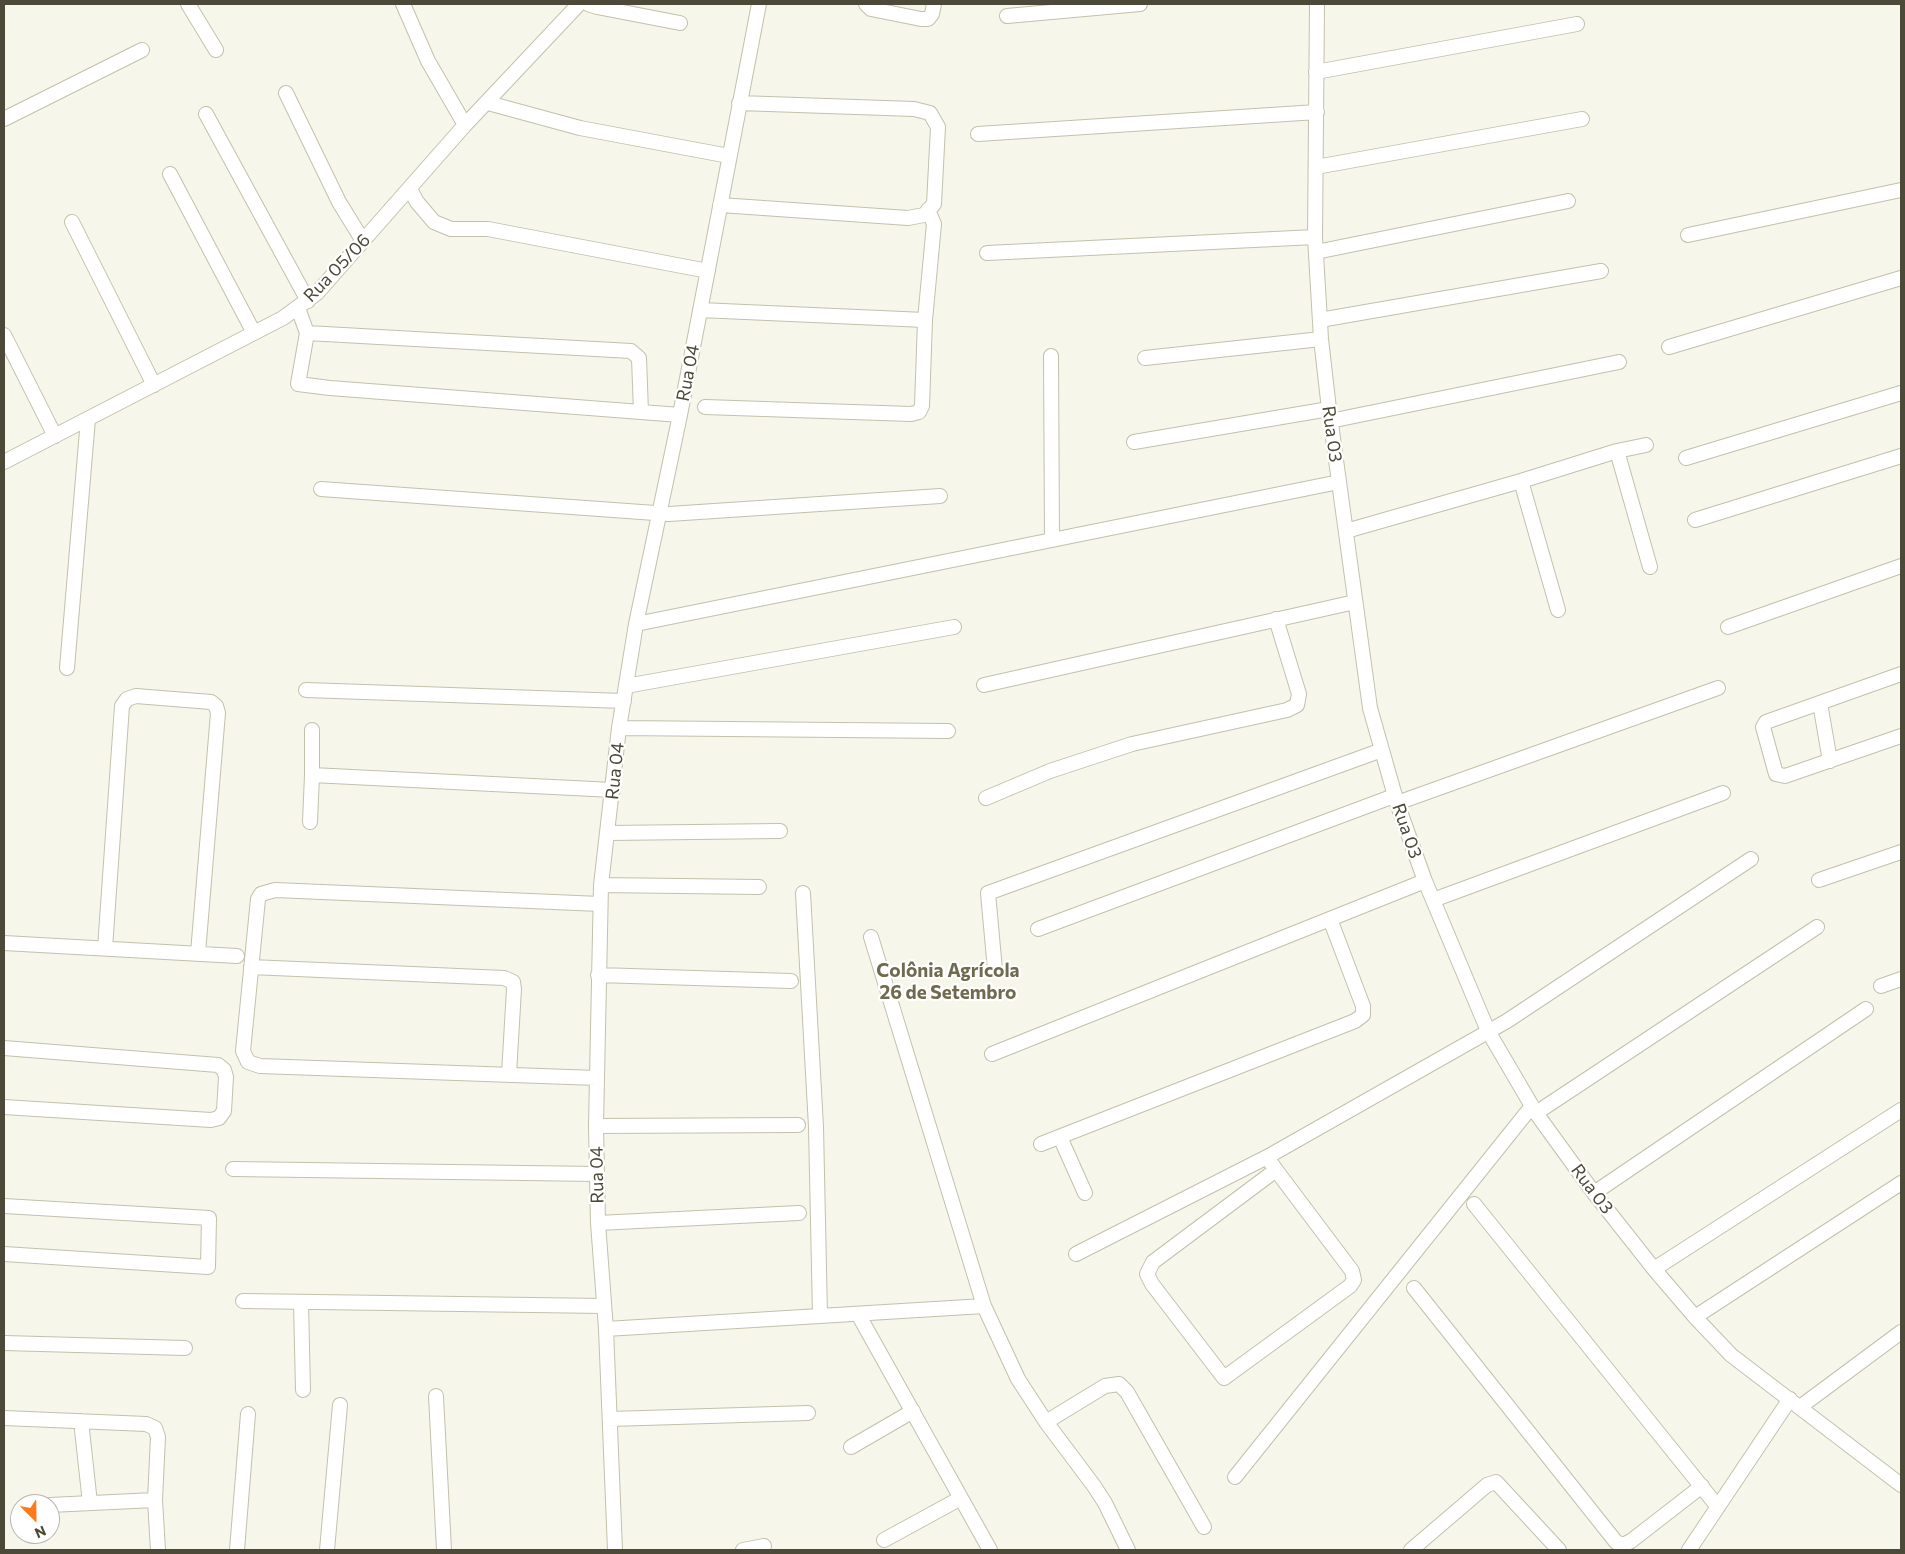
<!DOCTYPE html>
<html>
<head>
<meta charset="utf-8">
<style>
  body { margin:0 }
  #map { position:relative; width:1905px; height:1554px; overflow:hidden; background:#f6f6eb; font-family:Commissioner,sans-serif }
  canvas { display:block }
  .frame { position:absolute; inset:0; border:5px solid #4c4938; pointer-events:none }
  .north { position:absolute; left:10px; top:1494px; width:50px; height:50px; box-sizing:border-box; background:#fff; border:1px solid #b7b6af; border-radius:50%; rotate:157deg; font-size:14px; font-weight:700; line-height:20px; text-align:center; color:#4c4938 }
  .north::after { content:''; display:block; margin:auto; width:18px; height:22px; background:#ff7819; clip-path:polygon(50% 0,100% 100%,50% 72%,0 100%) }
</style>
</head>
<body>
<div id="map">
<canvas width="1905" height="1554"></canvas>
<div class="frame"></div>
<div class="north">N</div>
</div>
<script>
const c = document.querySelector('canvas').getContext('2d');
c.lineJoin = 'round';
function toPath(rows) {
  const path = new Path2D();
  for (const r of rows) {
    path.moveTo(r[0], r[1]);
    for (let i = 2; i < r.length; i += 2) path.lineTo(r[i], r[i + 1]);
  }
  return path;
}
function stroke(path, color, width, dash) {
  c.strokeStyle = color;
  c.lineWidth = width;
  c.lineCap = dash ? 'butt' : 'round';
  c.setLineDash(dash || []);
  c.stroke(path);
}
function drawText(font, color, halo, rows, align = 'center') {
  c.font = font + ' Commissioner,sans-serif';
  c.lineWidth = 4.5;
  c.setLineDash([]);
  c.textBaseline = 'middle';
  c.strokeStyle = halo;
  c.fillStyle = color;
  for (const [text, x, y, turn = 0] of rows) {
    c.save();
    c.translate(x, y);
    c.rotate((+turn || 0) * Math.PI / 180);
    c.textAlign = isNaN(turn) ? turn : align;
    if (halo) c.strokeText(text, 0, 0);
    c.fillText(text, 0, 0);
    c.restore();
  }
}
const minor = toPath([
  [188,4,216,50],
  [403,4,428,61,465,125],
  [588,4,597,7,680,23],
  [866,4,871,9,921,19,928,19,932,14,934,4],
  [1317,4,1315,237,1321,339,1329,409,1370,708,1397,803,1425,881,1488,1031,1536,1113,1594,1193,1654,1269,1695,1317,1731,1355,1901,1485],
  [1007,16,1140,4],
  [1316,72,1577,24],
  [286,93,339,202,363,241],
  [488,103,580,128,729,156],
  [206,114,308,301],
  [4,119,142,50],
  [978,134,1317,112],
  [1316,167,1582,119],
  [170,174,254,333],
  [410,189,417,202,434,222,451,229,488,229,708,271],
  [720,205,908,218,924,215,934,204,938,127,930,113,914,109,739,103],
  [72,222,154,385],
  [1688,235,1901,190],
  [1316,252,1568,201],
  [987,253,1315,237],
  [298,308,307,333,298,384,330,388,680,415],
  [700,310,925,320,934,224,928,210],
  [1320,320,1601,271],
  [307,333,631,351,639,358,641,412],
  [4,335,55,436],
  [1669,347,1901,278],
  [1051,356,1052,540],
  [1145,358,1321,339],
  [705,407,911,414,919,412,922,406,925,320],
  [1330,421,1619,362],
  [1134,442,1329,409],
  [1617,451,1650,567],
  [1686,458,1901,393],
  [4,462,283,318,317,293,465,125,579,4],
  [1521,481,1558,610],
  [321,489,669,514,940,496],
  [1695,520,1901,456],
  [1346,531,1521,481,1617,451,1646,445],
  [636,624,1339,482],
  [1728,627,1901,566],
  [67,668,88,419],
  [1901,674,1766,722,1763,727,1776,774,1785,776,1901,736],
  [984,685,1355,602],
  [626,686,954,627],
  [306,690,624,701],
  [1820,703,1830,761],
  [619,728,948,731],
  [312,775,613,790],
  [986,798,1050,771,1132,744,1287,710,1297,705,1299,694,1276,619],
  [1397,803,1718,688],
  [310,822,312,775,312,730],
  [608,833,780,831],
  [1819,880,1901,852],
  [601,885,759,887],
  [803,893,816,1127,820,1316],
  [1433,900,1723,793],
  [1038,929,1394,796],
  [871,937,984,1306,1018,1379,1046,1422,1094,1486,1105,1503,1128,1550],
  [4,943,237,956],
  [105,948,122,706,127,699,136,696,211,702,216,706,218,713,198,953],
  [251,967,504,978,513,982,514,989,509,1074],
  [995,970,988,893,1382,750],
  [598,975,791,981],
  [1881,986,1901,979],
  [4,1048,218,1065,224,1070,226,1077,224,1111,219,1118,211,1120,4,1107],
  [992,1054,1425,881],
  [597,1078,260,1066,248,1062,243,1051,258,899,261,894,275,890,600,904],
  [1536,1113,1817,927],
  [596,1126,798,1125],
  [1060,1137,1085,1193],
  [1041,1144,1355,1021,1363,1015,1363,1006,1330,919],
  [1267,1157,1276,1170,1352,1271,1354,1280,1350,1286,1224,1378,1152,1284,1147,1274,1153,1262,1276,1170],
  [233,1169,597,1174],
  [1594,1193,1866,1009],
  [1474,1204,1718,1507],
  [4,1206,209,1218,208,1267,4,1254],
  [598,1223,799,1213],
  [1076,1254,1267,1157,1507,1021,1751,859],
  [1654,1269,1901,1110],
  [1414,1288,1616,1542,1623,1545,1631,1541,1702,1486],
  [243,1301,604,1306],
  [301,1302,303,1390],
  [858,1314,990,1550],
  [1695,1317,1901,1183],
  [606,1329,984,1306],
  [4,1343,185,1348],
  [436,1396,444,1550],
  [1800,1407,1901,1332],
  [4,1418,146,1424,155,1428,158,1437,155,1500,158,1550],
  [610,1419,808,1413],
  [81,1421,90,1503],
  [1046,1422,1105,1386,1119,1384,1127,1392,1204,1527],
  [851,1447,913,1411],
  [1235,1477,1532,1106],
  [50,1505,155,1500],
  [884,1540,961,1498],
  [237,1550,248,1414],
  [327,1550,340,1405],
  [615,1550,606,1329,598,1223,596,1126,601,885,619,728,636,624,680,415,759,4],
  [743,1550,764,1546],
  [1411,1550,1487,1485,1496,1482,1559,1550],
  [1689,1550,1790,1399]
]);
stroke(minor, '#c3c1ac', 16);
stroke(minor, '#fff', 14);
drawText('18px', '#4c4938', '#fff', [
  ["Rua 05/06",337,268,-46],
  ["Rua 04",688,373,-79],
  ["Rua 03",1332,434,82],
  ["Rua 04",615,771,-84],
  ["Rua 03",1407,831,71],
  ["Rua 04",597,1175,-91],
  ["Rua 03",1592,1189,53]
]);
drawText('bold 19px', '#706b4e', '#fff', [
  ["Colônia Agrícola",948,971],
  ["26 de Setembro",948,993]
]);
</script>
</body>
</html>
